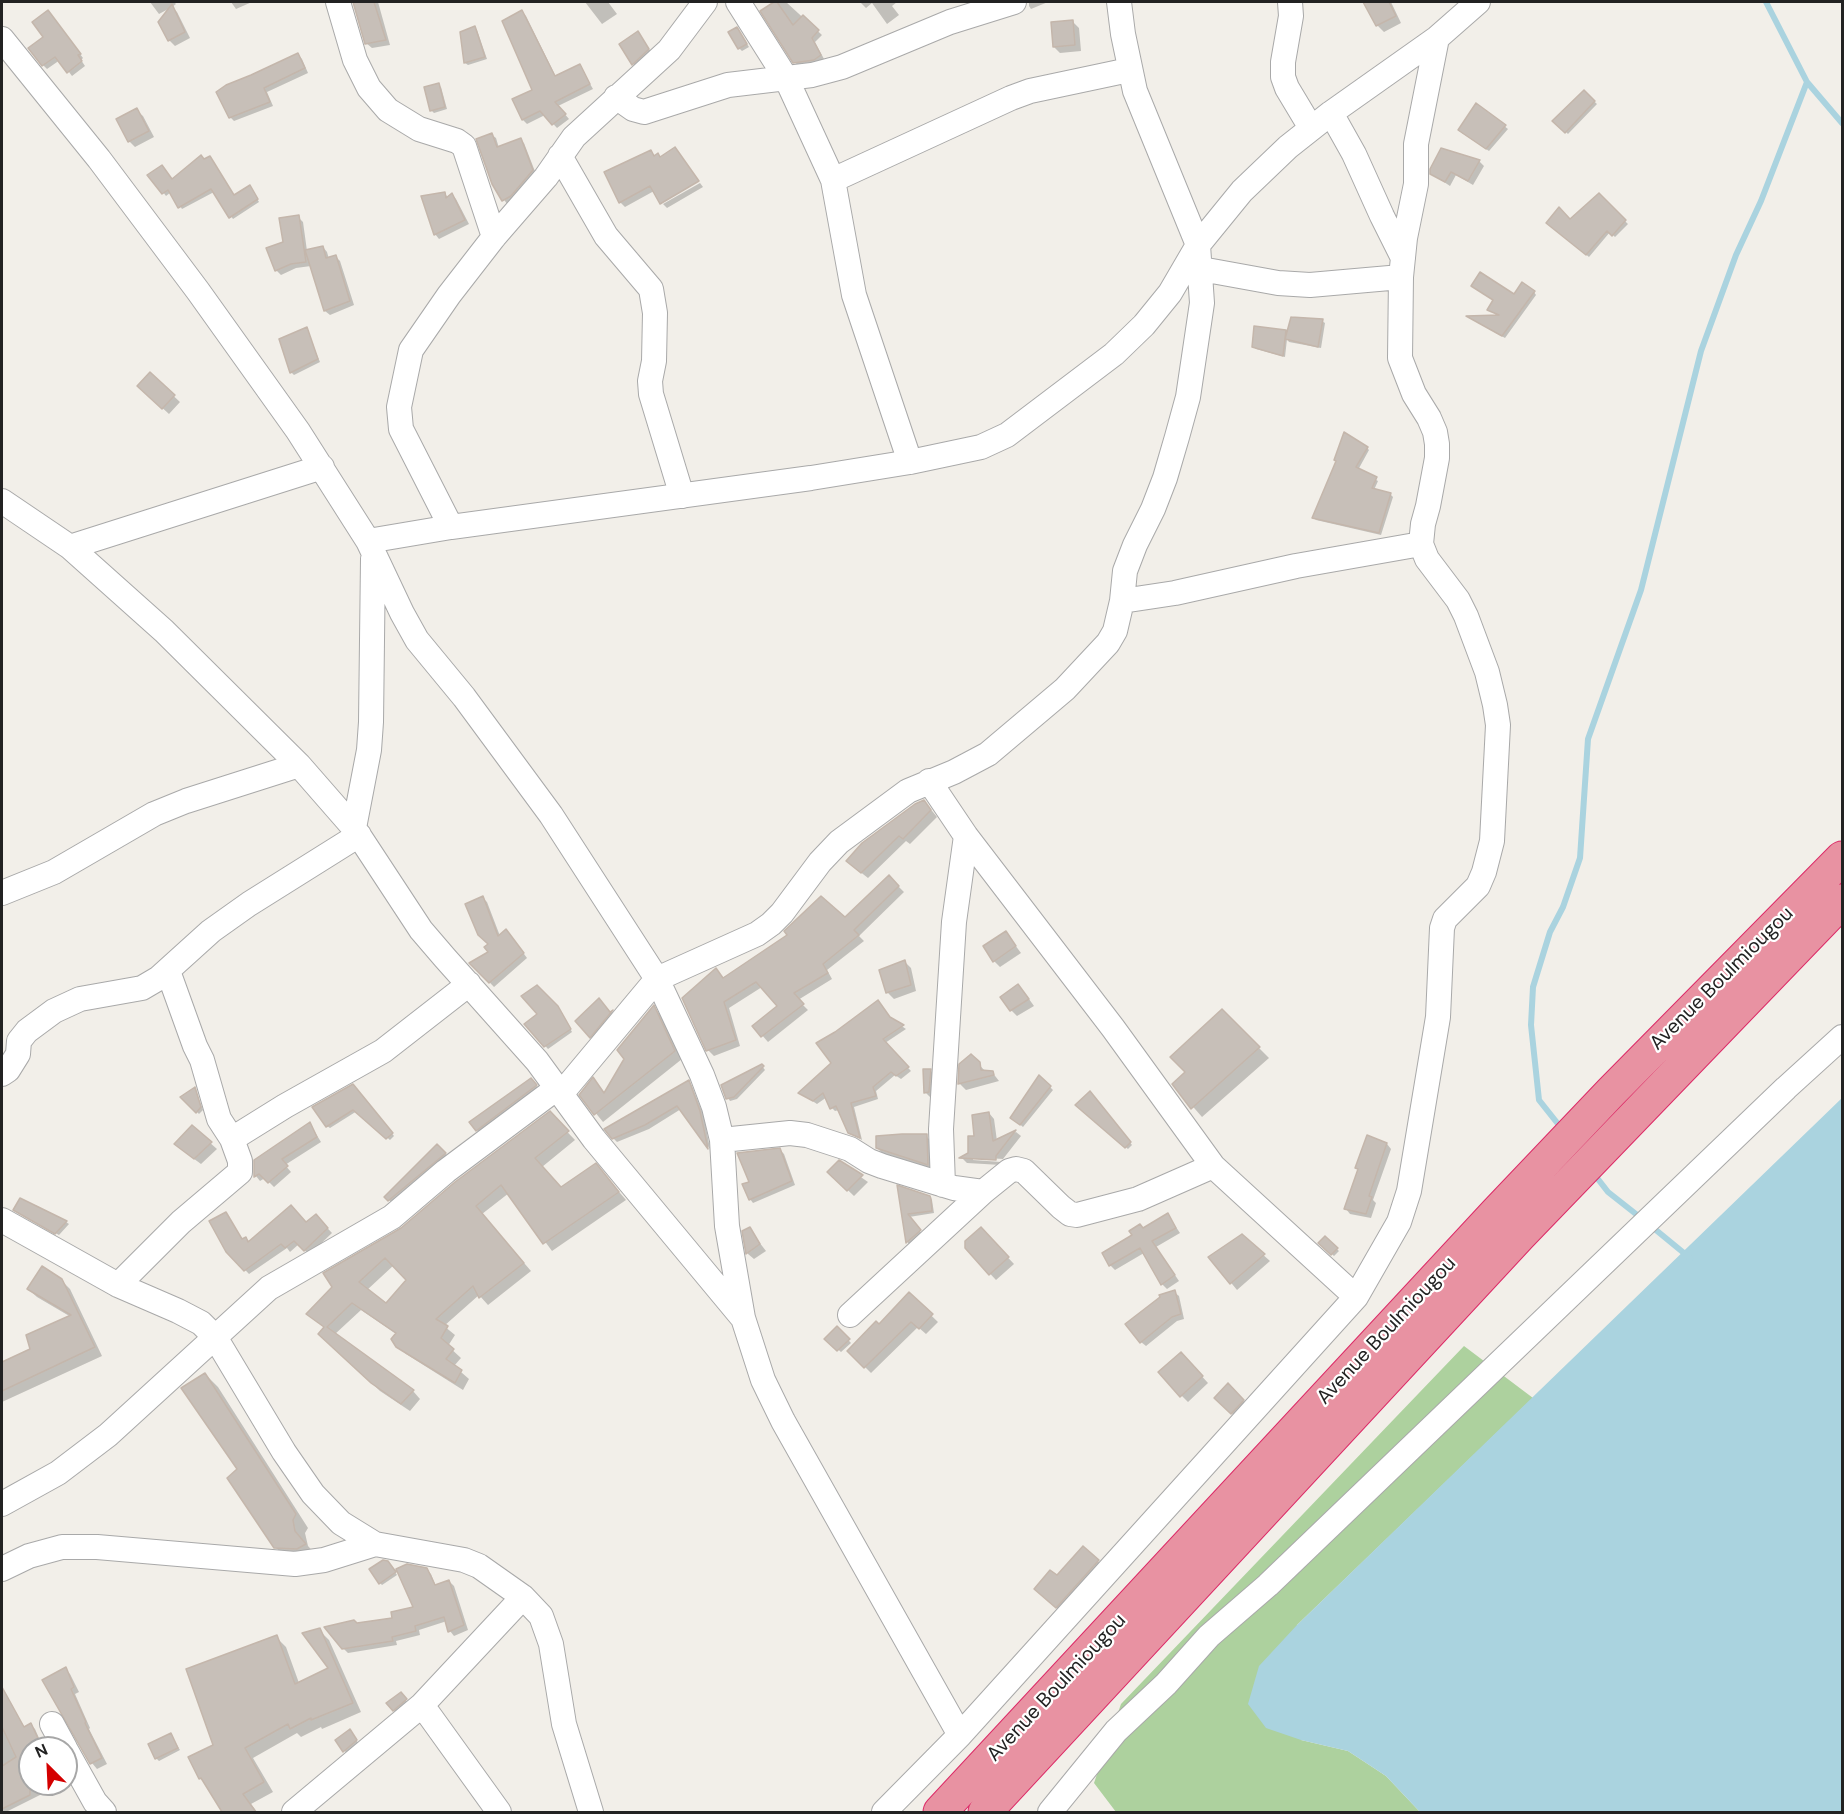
<!DOCTYPE html>
<html>
<head>
<meta charset="utf-8">
<style>
  body { margin:0 }
  #map { position:relative; width:1844px; height:1814px; overflow:hidden; background:#f2efe9; font-family:"DM Sans",sans-serif }
  canvas { display:block }
  .frame { position:absolute; inset:0; border:3px solid #222; pointer-events:none }
  .north { position:absolute; left:18px; top:1736px; width:60px; height:60px; box-sizing:border-box; background:#fff; border:2px solid #a7a7a7; border-radius:50%; rotate:336deg; font-size:16px; font-weight:700; line-height:24px; text-align:center; color:#222 }
  .north::after { content:''; display:block; margin:auto; width:21px; height:27px; background:#d40000; clip-path:polygon(50% 0,100% 100%,50% 72%,0 100%) }
</style>
</head>
<body>
<div id="map">
<canvas width="1844" height="1814"></canvas>
<div class="frame"></div>
<div class="north">N</div>
</div>
<script>
const c = document.querySelector('canvas').getContext('2d');
c.lineJoin = 'round';
function fill(path, color) {
  c.fillStyle = color;
  c.fill(path, 'evenodd');
}
function toPath(rows) {
  const path = new Path2D();
  for (const r of rows) {
    path.moveTo(r[0], r[1]);
    for (let i = 2; i < r.length; i += 2) path.lineTo(r[i], r[i + 1]);
  }
  return path;
}
function stroke(path, color, width, dash) {
  c.strokeStyle = color;
  c.lineWidth = width;
  c.lineCap = dash ? 'butt' : 'round';
  c.setLineDash(dash || []);
  c.stroke(path);
}
function drawText(font, color, halo, rows, align = 'center') {
  c.font = font + ' "DM Sans",sans-serif';
  c.lineWidth = 4.5;
  c.setLineDash([]);
  c.textBaseline = 'middle';
  c.strokeStyle = halo;
  c.fillStyle = color;
  for (const [text, x, y, turn = 0] of rows) {
    c.save();
    c.translate(x, y);
    c.rotate((+turn || 0) * Math.PI / 180);
    c.textAlign = isNaN(turn) ? turn : align;
    if (halo) c.strokeText(text, 0, 0);
    c.fillText(text, 0, 0);
    c.restore();
  }
}
fill(toPath([
  [1464,1346,1533,1398,1297,1625,1301,1740,1348,1751,1386,1776,1420,1812,1116,1812,1094,1783,1121,1704]
]), '#add19e');
fill(toPath([
  [1842,1098,1842,1812,1420,1812,1386,1776,1348,1751,1301,1740,1266,1728,1248,1704,1259,1666,1297,1625]
]), '#aad3df');
fill(toPath([
  [150,2,174,2,176,4,172,7,177,12,190,38,175,46,169,40,172,7,159,14],
  [231,2,252,2,236,9],
  [354,2,378,2,390,45,372,48,366,43],
  [585,2,608,2,617,14,602,24],
  [776,2,786,2,822,35,815,42,824,59,818,63,799,66,794,62,762,11],
  [860,2,897,2,892,6,899,15,887,24,872,3,866,8],
  [1029,2,1048,2,1031,9,1029,6],
  [1366,2,1391,2,1401,23,1384,32,1378,26],
  [522,12,526,16,556,77,579,65,593,89,558,106,569,119,557,128,545,115,527,124,523,120,514,100,534,91],
  [51,16,83,58,81,60,85,66,72,76,60,60,47,69,43,65,45,38],
  [1073,22,1079,28,1081,51,1060,53,1054,47],
  [475,27,477,30,487,59,468,65,465,63,461,33],
  [739,31,749,47,742,51,739,48],
  [640,35,651,52,636,66,633,64],
  [298,55,302,59,308,73,267,92,273,106,234,121,230,117],
  [438,85,441,87,447,109,434,113,431,110],
  [1584,92,1597,104,1568,134,1555,121],
  [1477,105,1508,129,1489,151,1462,133],
  [136,110,143,116,154,137,135,147,129,141],
  [492,135,496,138,499,148,520,140,524,143,536,174,507,204,493,183],
  [651,152,656,156,654,191,625,207,620,202],
  [201,157,234,196,252,190,259,202,233,219,214,192,182,209,171,192,166,196,150,175,173,181],
  [1479,161,1484,166,1473,185,1456,175,1450,186,1432,174],
  [700,183,703,187,667,208,663,204],
  [444,193,449,198,452,195,456,199,469,224,439,239,435,234],
  [1599,196,1628,224,1615,237,1610,232,1589,257,1550,225,1570,221],
  [298,217,303,222,307,251,323,247,327,252,329,259,336,257,340,261,354,305,330,315,325,311,311,266,296,268,281,275,276,270,285,243],
  [1534,292,1536,295,1505,338,1470,318,1501,316,1489,310,1514,296],
  [1322,321,1325,323,1321,348,1289,342,1287,339,1285,357,1256,349,1253,346,1285,332,1288,335],
  [306,329,320,362,294,375,291,372],
  [150,374,180,402,169,414,145,392],
  [1367,448,1369,450,1358,470,1378,481,1374,490,1391,495,1393,497,1381,535,1316,520,1314,518],
  [924,801,937,817,910,844,906,841,868,878,854,867],
  [889,877,904,892,859,936,864,941,827,970,832,979,798,1000,808,1010,768,1042,754,1026,779,1006,762,987,729,1008,740,1046,714,1056,708,1050,721,976,724,979,845,919],
  [482,897,487,902,500,936,510,935,527,958,494,987,471,963,490,952],
  [1006,933,1021,953,1000,967,994,961],
  [905,962,911,968,916,991,894,999,888,993,880,971],
  [537,987,560,1010,572,1032,548,1049,526,1024,539,1014],
  [1024,992,1034,1006,1017,1016,1011,1010],
  [605,1006,611,1013,612,1012,618,1017,596,1042,591,1037],
  [654,1008,661,1015,682,1059,603,1122,581,1095,594,1080,606,1094],
  [1222,1011,1269,1058,1202,1117,1174,1085,1187,1072],
  [891,1019,906,1029,885,1043,911,1071,901,1079,895,1075,876,1091,878,1099,854,1107,862,1140,849,1133,839,1110,835,1111,832,1108,827,1097,817,1104,800,1093],
  [971,1056,986,1072,992,1072,999,1081,966,1090,960,1084,961,1065],
  [762,1066,765,1070,737,1099,730,1101,728,1098],
  [925,1070,930,1070,936,1076,932,1099,926,1093],
  [1040,1077,1053,1090,1023,1127,1015,1120],
  [531,1080,542,1092,483,1136,477,1130],
  [689,1082,692,1086,704,1116,710,1149,681,1109,649,1129,617,1142,613,1138],
  [195,1089,203,1110,199,1114,182,1097],
  [356,1089,394,1136,390,1140,357,1111,330,1128,327,1126],
  [1092,1096,1132,1145,1128,1149,1078,1105],
  [549,1113,575,1140,542,1167,562,1189,603,1173,626,1200,552,1251,509,1193,482,1214,531,1271,488,1305,479,1295,444,1326,455,1335,448,1346,461,1358,454,1366,469,1379,463,1390,406,1354,397,1346,396,1334,361,1310,334,1335,413,1391,420,1399,410,1411,380,1391,328,1342,325,1328,309,1314,402,1229],
  [394,1265,408,1280,386,1305,367,1290],
  [989,1113,994,1119,997,1141,1016,1132,1021,1136,1003,1159,973,1157,973,1160,1001,1162,1001,1165,967,1163,962,1158,969,1154,975,1137],
  [310,1124,321,1142,285,1165,291,1172,274,1187,265,1178,260,1181,256,1176,256,1161],
  [192,1127,217,1149,201,1164,182,1150],
  [926,1136,931,1141,932,1169,882,1153,877,1148],
  [1387,1144,1391,1149,1373,1200,1376,1203,1371,1218,1350,1214,1346,1209],
  [437,1146,451,1159,395,1206,386,1197],
  [780,1150,784,1154,795,1185,753,1203,750,1199,751,1183],
  [839,1162,868,1182,854,1196,829,1172],
  [899,1188,929,1197,932,1200,934,1213,909,1217,922,1234,910,1245,908,1243],
  [21,1200,66,1222,69,1224,59,1235,18,1212],
  [226,1214,243,1240,246,1238,250,1242,306,1224,316,1216,332,1233,309,1255,299,1244,290,1252,287,1248,249,1274,227,1251],
  [1168,1215,1180,1233,1156,1247,1179,1281,1167,1289,1162,1284,1144,1253,1115,1270,1110,1265,1144,1230],
  [749,1229,766,1251,754,1259,748,1254,744,1232],
  [981,1229,1014,1264,996,1280,966,1248],
  [1242,1236,1270,1261,1237,1290,1210,1257],
  [1325,1238,1339,1251,1334,1256,1320,1243],
  [61,1280,70,1289,102,1356,2,1402,2,1364,32,1350,71,1317,37,1297,28,1289],
  [1174,1292,1179,1296,1184,1319,1177,1321,1146,1346,1141,1342],
  [909,1294,938,1322,926,1334,918,1327,871,1373,849,1351,879,1327],
  [837,1328,851,1343,841,1352,826,1339],
  [1187,1360,1208,1383,1188,1402,1181,1395],
  [205,1374,218,1387,308,1528,305,1533,308,1546,318,1557,289,1560,275,1547,239,1470],
  [1228,1385,1249,1407,1238,1419,1222,1404],
  [1083,1548,1104,1567,1063,1613,1042,1595],
  [390,1565,397,1575,382,1585,380,1583],
  [426,1569,431,1574,436,1586,449,1581,454,1586,468,1630,454,1636,450,1631,447,1621,419,1630,420,1635,396,1641,397,1645,348,1653,343,1648,357,1625,394,1619,415,1608],
  [319,1630,329,1640,361,1712,322,1729,321,1727,301,1737,297,1733,253,1758,273,1792,251,1804,257,1812,223,1812,207,1785,200,1778,215,1745,276,1637,286,1647,299,1683,331,1669],
  [65,1669,70,1674,79,1692,75,1694,90,1728,89,1729,107,1764,97,1769,92,1763,44,1681],
  [401,1694,408,1703,396,1713,388,1703],
  [9,1703,25,1728,31,1725,35,1729,43,1747,30,1748,30,1784,47,1784,50,1790,6,1812,2,1812,2,1708],
  [352,1734,359,1744,347,1754,337,1740],
  [171,1735,180,1750,159,1761,156,1758]
]), '#0003');
stroke(toPath([
  [1766,2,1807,82,1842,123],
  [1562,1129,1539,1100,1531,1025,1533,987,1550,932,1563,907,1580,858,1588,739,1641,590,1701,351,1736,255,1761,201,1807,82],
  [1594,1174,1608,1192,1641,1218],
  [1651,1226,1690,1258]
]), '#aad3df', 6);
const building = toPath([
  [353,2,374,2,386,40,365,44,353,2],
  [774,2,777,2,793,25,803,15,819,30,812,38,821,55,814,60,793,63,760,11,774,2],
  [1363,2,1389,2,1396,16,1376,26,1363,2],
  [172,4,185,32,168,41,158,22,172,4],
  [48,10,81,54,78,55,82,61,67,73,55,57,42,66,28,48,43,37,32,22,48,10],
  [522,10,555,76,580,64,590,84,555,102,566,114,552,125,540,111,522,120,512,99,532,90,502,21,522,10],
  [1073,20,1075,45,1053,47,1051,22,1073,20],
  [475,26,485,57,464,63,460,32,475,26],
  [737,27,747,44,738,49,728,32,737,27],
  [638,31,649,49,632,65,619,44,638,31],
  [298,53,305,68,264,88,270,102,229,118,216,92,226,85,251,75,298,53],
  [439,83,445,107,430,111,424,87,439,83],
  [1584,90,1595,101,1565,133,1552,121,1584,90],
  [1476,103,1506,125,1486,149,1458,130,1476,103],
  [137,108,149,131,128,142,116,119,137,108],
  [492,133,497,147,521,138,533,170,511,196,502,201,492,184,476,139,492,133],
  [675,147,699,181,660,204,650,186,619,203,604,172,651,150,654,156,658,153,660,157,675,147],
  [1441,148,1480,160,1468,181,1451,172,1445,182,1430,174,1430,169,1441,148],
  [201,155,204,159,210,156,234,195,250,185,258,199,229,218,211,189,178,208,168,190,162,194,147,175,162,165,172,179,201,155],
  [445,192,446,198,452,193,465,220,434,235,421,196,445,192],
  [1599,193,1626,220,1612,236,1607,231,1586,255,1546,223,1559,207,1570,219,1599,193],
  [299,215,306,262,291,264,275,271,266,248,283,242,279,218,299,215],
  [323,246,326,258,336,255,350,301,324,311,305,250,323,246],
  [1480,272,1514,294,1522,282,1535,291,1502,336,1466,316,1499,315,1487,310,1493,300,1471,286,1480,272],
  [1291,317,1323,319,1318,347,1285,339,1291,317],
  [1254,326,1286,330,1283,356,1252,347,1254,326],
  [307,327,318,359,290,373,279,339,307,327],
  [150,372,175,395,162,409,137,386,150,372],
  [1344,432,1368,447,1356,467,1377,477,1372,488,1391,493,1379,533,1312,518,1336,461,1334,460,1344,432],
  [924,800,931,810,903,839,899,836,861,873,846,861,862,843,915,804,924,800],
  [889,875,899,886,854,930,859,935,823,964,828,973,794,993,804,1004,761,1037,752,1026,777,1006,756,982,724,1002,736,1040,706,1051,682,998,716,968,723,978,787,935,784,931,821,896,845,917,889,875],
  [483,896,498,936,506,929,524,953,489,983,469,963,488,952,484,947,488,944,478,935,465,904,483,896],
  [1006,931,1016,946,993,962,983,946,1006,931],
  [905,960,911,985,886,993,879,970,905,960],
  [1018,984,1029,999,1010,1011,1000,997,1018,984],
  [537,985,558,1006,571,1029,544,1047,524,1024,537,1014,521,996,537,985],
  [599,998,610,1012,613,1010,590,1038,575,1021,599,998],
  [878,1000,890,1017,904,1025,883,1039,909,1067,896,1076,891,1072,873,1087,876,1096,851,1103,860,1138,848,1133,836,1106,830,1109,823,1093,813,1101,798,1093,831,1063,816,1043,835,1032,878,1000],
  [654,1005,675,1051,594,1115,579,1095,593,1077,604,1093,624,1059,617,1050,654,1005],
  [1222,1009,1260,1047,1191,1109,1172,1084,1185,1072,1170,1057,1222,1009],
  [971,1054,980,1062,981,1070,993,1071,994,1075,958,1084,959,1064,971,1054],
  [762,1064,764,1066,734,1097,726,1099,721,1085,762,1064],
  [923,1069,931,1069,929,1092,924,1093,923,1069],
  [1039,1075,1051,1086,1020,1125,1010,1118,1039,1075],
  [531,1078,537,1085,476,1131,469,1122,531,1078],
  [689,1080,700,1111,708,1149,677,1106,645,1125,612,1139,604,1129,689,1080],
  [353,1084,393,1133,386,1139,353,1110,326,1127,312,1107,353,1084],
  [195,1087,201,1107,196,1113,180,1097,195,1087],
  [1090,1091,1131,1142,1125,1148,1075,1105,1090,1091],
  [550,1111,569,1131,535,1158,561,1187,596,1163,619,1192,543,1244,501,1185,476,1206,524,1263,479,1298,473,1286,436,1319,448,1326,441,1338,454,1349,446,1359,462,1370,455,1383,396,1347,391,1339,396,1333,352,1303,327,1327,414,1390,401,1404,371,1383,318,1334,324,1327,306,1314,332,1287,323,1273,401,1228,455,1182,550,1111],
  [385,1258,406,1280,386,1303,359,1282,385,1258],
  [989,1112,993,1141,1016,1130,996,1156,996,1160,959,1158,968,1153,968,1136,974,1136,972,1115,989,1112],
  [310,1122,317,1137,282,1159,288,1166,268,1183,259,1174,254,1177,254,1160,310,1122],
  [192,1125,212,1142,194,1159,174,1144,192,1125],
  [902,1134,927,1134,928,1165,876,1148,876,1136,902,1134],
  [1367,1135,1387,1143,1369,1196,1372,1197,1366,1214,1344,1209,1358,1169,1355,1168,1367,1135],
  [437,1144,446,1153,388,1201,384,1197,437,1144],
  [780,1148,792,1181,749,1200,742,1184,749,1182,737,1153,780,1148],
  [839,1160,863,1175,847,1191,827,1172,839,1160],
  [897,1185,930,1196,931,1199,932,1211,908,1214,921,1230,906,1243,897,1185],
  [20,1198,67,1221,55,1234,13,1210,20,1198],
  [291,1205,306,1222,316,1214,328,1228,304,1251,294,1241,285,1248,281,1244,244,1271,226,1252,209,1221,226,1212,242,1239,246,1237,248,1242,291,1205],
  [1168,1213,1176,1228,1152,1241,1175,1275,1161,1285,1140,1248,1109,1266,1102,1253,1132,1235,1129,1231,1140,1224,1143,1228,1168,1213],
  [750,1227,760,1244,746,1254,742,1231,750,1227],
  [981,1227,1009,1257,989,1275,965,1248,965,1241,981,1227],
  [1242,1234,1265,1254,1230,1284,1208,1257,1242,1234],
  [1325,1236,1338,1248,1331,1255,1318,1243,1325,1236],
  [42,1266,62,1279,95,1347,2,1391,2,1362,30,1349,26,1335,71,1315,27,1289,42,1266],
  [1175,1290,1181,1314,1172,1317,1140,1343,1125,1324,1160,1297,1159,1295,1175,1290],
  [909,1292,933,1314,919,1329,911,1322,864,1368,847,1351,876,1321,879,1324,909,1292],
  [837,1326,850,1339,837,1351,824,1339,837,1326],
  [1181,1352,1203,1376,1180,1397,1158,1372,1181,1352],
  [205,1373,296,1514,293,1520,295,1531,306,1544,297,1549,274,1548,227,1478,237,1469,181,1388,205,1373],
  [1228,1383,1244,1400,1231,1414,1214,1398,1228,1383],
  [1083,1546,1099,1560,1056,1608,1034,1589,1050,1570,1057,1575,1083,1546],
  [383,1560,388,1561,396,1572,379,1584,369,1569,383,1560],
  [407,1564,427,1568,435,1585,449,1580,464,1625,448,1632,444,1617,415,1626,416,1631,392,1637,393,1641,342,1649,324,1627,354,1620,357,1623,392,1618,391,1612,413,1607,396,1569,407,1564],
  [320,1628,353,1703,311,1720,311,1718,290,1729,288,1724,245,1748,264,1782,243,1794,256,1812,222,1812,201,1778,199,1779,188,1757,213,1745,186,1669,277,1635,295,1684,328,1668,302,1633,320,1628],
  [66,1667,74,1687,71,1689,86,1722,85,1723,102,1758,90,1764,42,1680,66,1667],
  [2,1687,24,1727,31,1723,40,1743,30,1747,30,1795,2,1809,2,1766,16,1757,2,1727,2,1687],
  [401,1692,407,1699,393,1711,386,1703,401,1692],
  [350,1729,357,1740,343,1752,335,1740,350,1729],
  [171,1733,178,1748,155,1759,148,1744,171,1733]
]);
fill(building, '#c7bfb8');
stroke(building, '#c4b6ab', 1.5);
const street = toPath([
  [338,2,355,60,369,88,388,110,419,129,457,141,464,146,494,237],
  [738,2,786,78,833,180,854,295,910,462],
  [1119,2,1123,34,1135,91,1198,245,1202,303,1188,397,1177,437,1165,478,1153,509,1135,545,1125,571,1122,601],
  [1290,2,1291,16,1283,62,1283,77,1287,88,1311,128],
  [2,39,99,159,198,291,298,431,368,541,402,613,417,640,464,697,551,815,657,979,702,1075,714,1107,722,1140,727,1226,743,1318,763,1380,783,1421,960,1735,884,1812],
  [616,97,633,109,644,112,728,85,812,75,842,67,950,22,1014,2],
  [1331,113,1354,154,1382,216,1403,258],
  [560,156,606,236,651,289,655,313,654,361,650,381,651,394,682,496],
  [833,180,1011,98,1030,91,1129,70],
  [1201,269,1278,283,1310,285,1401,277],
  [2,501,70,547,164,631,299,765,354,828,421,930,445,958,537,1061,594,1139,741,1316],
  [451,527,401,429,399,407,411,350,449,295,494,237,546,177,574,137,669,50,705,2],
  [368,541,451,527,811,478,910,462,981,447,1007,435,1114,354,1144,325,1170,293,1198,245,1242,191,1288,147,1331,113,1437,38,1478,2],
  [70,547,322,467],
  [929,781,966,836,1113,1028,1213,1166,1356,1297],
  [354,828,369,750,371,722,373,559],
  [2,893,54,872,154,814,186,801,299,765],
  [2,1074,8,1070,18,1054,19,1041,27,1031,54,1011,80,999,142,988,159,978,211,931,249,904,359,835],
  [561,1094,657,979,757,934,771,924,782,913,820,862,839,842,908,791,954,772,988,754,1065,689,1108,643,1115,631,1122,601,1175,593,1296,566,1421,544],
  [232,1139,285,1106,383,1051,469,984],
  [722,1140,790,1133,807,1135,850,1149,869,1161,882,1166,954,1188,983,1192],
  [943,1185,941,1129,954,922,966,836],
  [2,1220,118,1285,178,1311,201,1323,215,1337,284,1452,313,1494,341,1523,375,1544,464,1560,479,1566,523,1597,541,1616,551,1644,564,1724,591,1812],
  [118,1285,181,1222,240,1172,240,1161,232,1139,219,1119,202,1060,195,1046,168,971],
  [850,1315,983,1192,1009,1171,1016,1169,1024,1171,1061,1207,1070,1214,1077,1215,1138,1199,1213,1166],
  [2,1504,58,1473,108,1435,269,1288,392,1217,446,1171,557,1088],
  [2,1569,29,1556,62,1547,97,1547,295,1564,324,1560,375,1544],
  [422,1705,499,1812],
  [52,1724,65,1748],
  [960,1735,1356,1297,1399,1222,1409,1191,1438,1017,1442,928,1445,919,1478,886,1484,872,1492,841,1498,725,1495,705,1487,672,1466,616,1458,600,1427,559,1421,544,1423,524,1428,506,1437,458,1437,444,1435,432,1429,418,1414,394,1400,358,1401,277,1405,238,1416,184,1416,144,1437,38],
  [66,1750,95,1802,104,1812],
  [294,1812,422,1705,523,1597],
  [1050,1812,1116,1731,1166,1684,1209,1636,1268,1585,1786,1088,1842,1037]
]);
const highway = toPath([
  [940,1812,1496,1213,1611,1092,1842,858],
  [985,1812,1520,1235,1842,901]
]);
stroke(street, '#a9a9a9', 26);
stroke(highway, '#dc2a67', 35);
stroke(street, '#fff', 24);
stroke(highway, '#e892a2', 33);
drawText('20px', '#222', '#fff', [
  ["Avenue Boulmiougou",1722,979,-45],
  ["Avenue Boulmiougou",1387,1331,-47],
  ["Avenue Boulmiougou",1057,1688,-47]
]);
</script>
</body>
</html>
